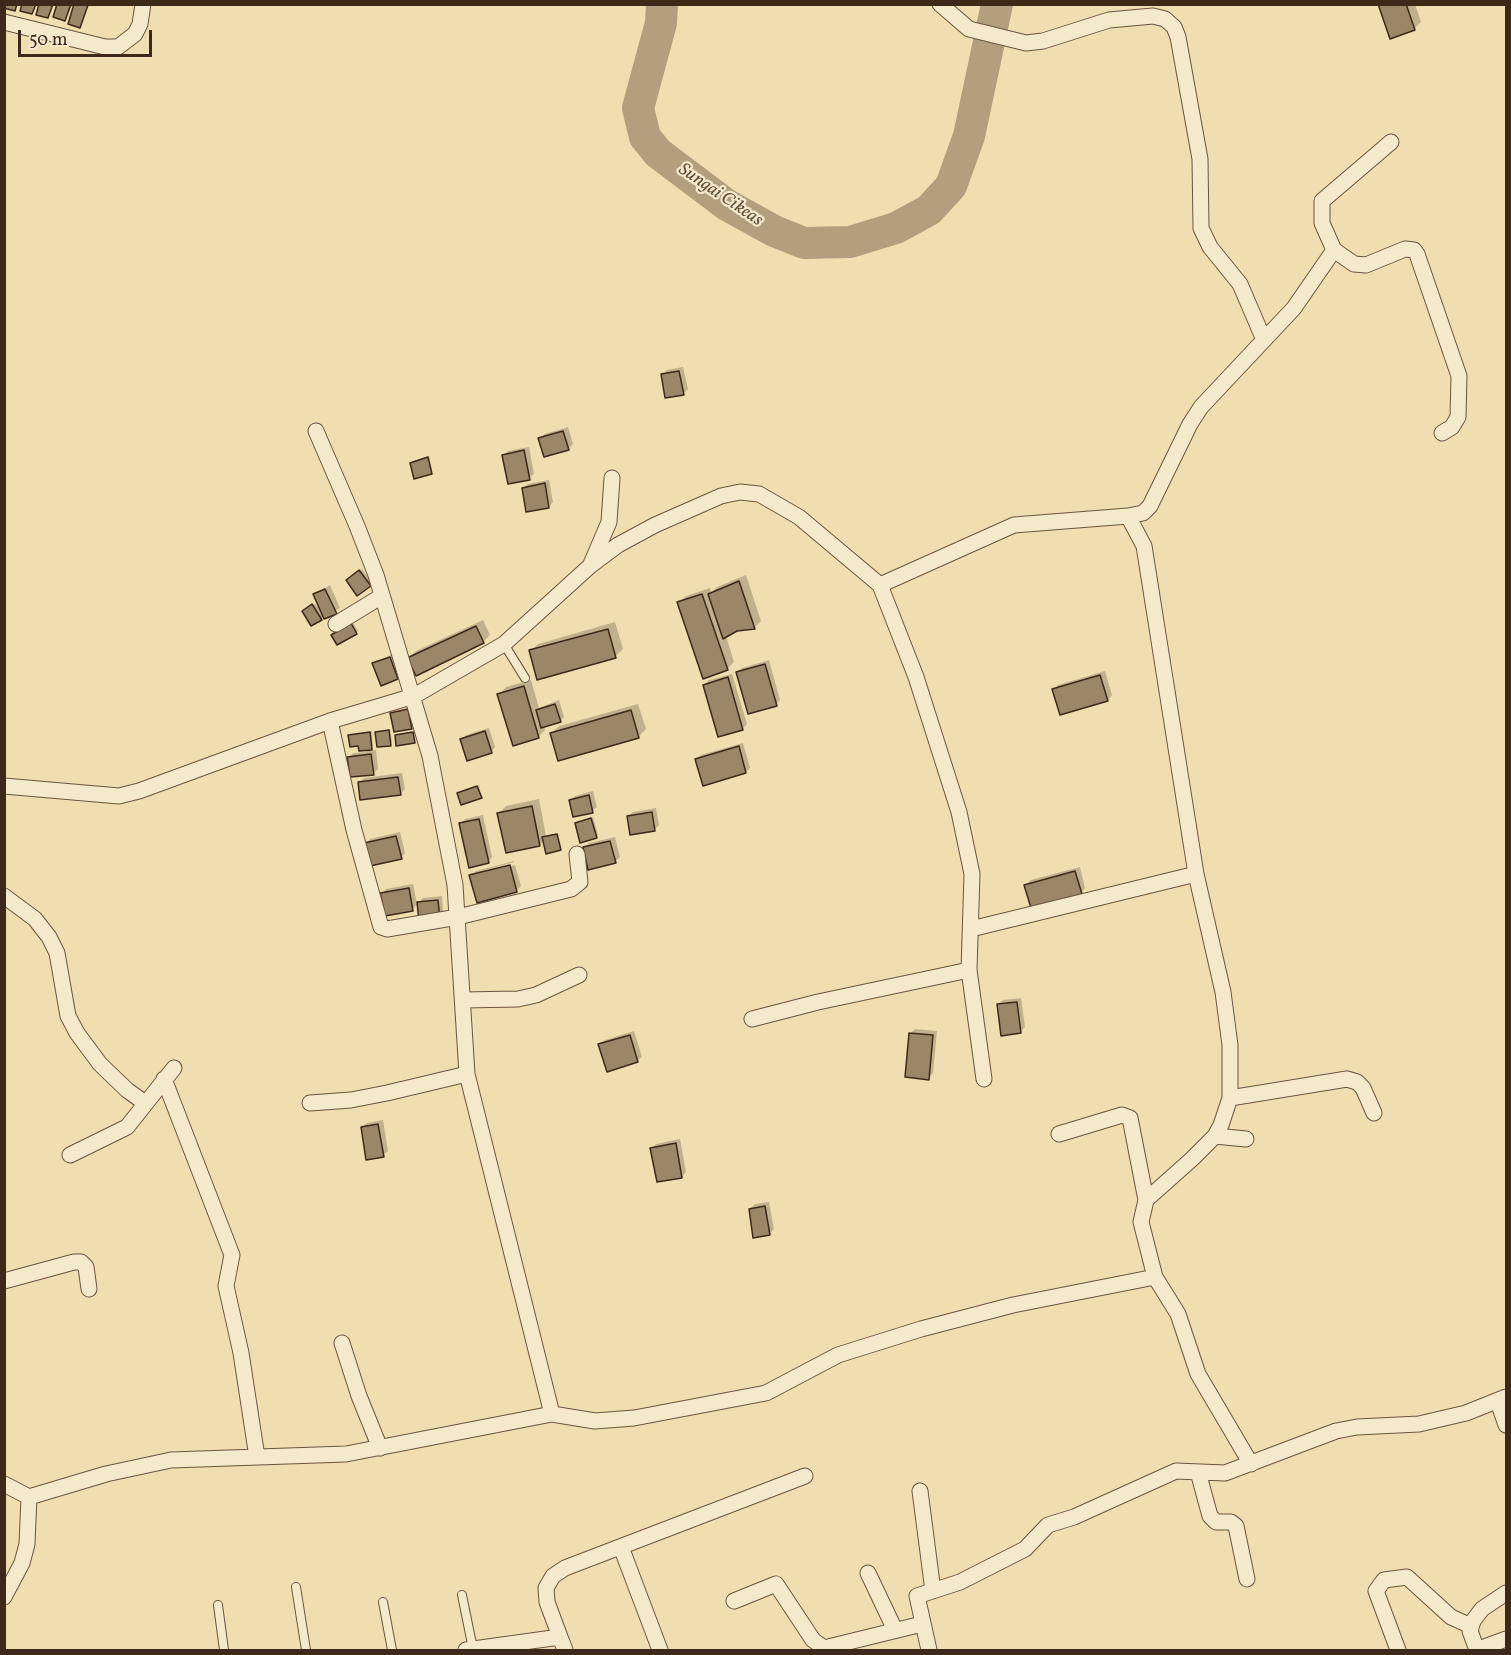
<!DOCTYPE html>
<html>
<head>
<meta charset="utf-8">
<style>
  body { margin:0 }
  #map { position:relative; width:1511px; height:1655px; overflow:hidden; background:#f0ddb0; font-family:Vollkorn,serif }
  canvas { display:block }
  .frame { position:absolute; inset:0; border:6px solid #3e281a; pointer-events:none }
  .scale { position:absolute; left:18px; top:30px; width:134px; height:27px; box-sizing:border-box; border:3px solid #3e281a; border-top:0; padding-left:8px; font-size:18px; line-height:21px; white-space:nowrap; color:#3e281a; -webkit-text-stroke:4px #f5e9cc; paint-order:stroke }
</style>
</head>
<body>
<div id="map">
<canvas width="1511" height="1655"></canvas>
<div class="frame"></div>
<div class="scale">50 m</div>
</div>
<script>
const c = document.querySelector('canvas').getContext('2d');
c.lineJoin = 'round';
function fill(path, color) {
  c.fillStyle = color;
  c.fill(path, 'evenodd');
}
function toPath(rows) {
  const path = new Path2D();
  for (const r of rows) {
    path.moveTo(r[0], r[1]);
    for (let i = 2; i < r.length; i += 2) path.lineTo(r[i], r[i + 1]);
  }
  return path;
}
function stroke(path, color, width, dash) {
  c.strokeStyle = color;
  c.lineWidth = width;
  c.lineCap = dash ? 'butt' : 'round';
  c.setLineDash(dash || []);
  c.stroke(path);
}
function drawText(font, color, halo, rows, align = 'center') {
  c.font = font + ' Vollkorn,serif';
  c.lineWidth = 4.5;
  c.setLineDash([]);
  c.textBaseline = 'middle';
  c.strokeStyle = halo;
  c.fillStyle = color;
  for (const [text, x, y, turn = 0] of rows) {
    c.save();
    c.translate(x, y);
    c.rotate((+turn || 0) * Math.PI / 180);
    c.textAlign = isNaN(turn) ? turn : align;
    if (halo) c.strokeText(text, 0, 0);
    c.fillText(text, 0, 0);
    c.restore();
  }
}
fill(toPath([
  [58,4,73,4,65,19],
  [1379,4,1415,4,1421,22,1414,29],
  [683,367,688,389,683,394,662,375,667,370],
  [568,427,573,444,568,449,540,438,545,434],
  [529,447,534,474,529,478,504,455,508,451],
  [429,456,432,472,411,463,413,461],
  [549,480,553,502,549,507,523,488,528,484],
  [362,569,372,583,370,585,349,578],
  [746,575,761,621,754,628,737,630,726,636,734,662,727,669,679,603,686,596,710,588,711,593,717,587],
  [330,585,340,608,312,624,306,609,315,604,323,613,314,595],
  [483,620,490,635,483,642,409,658,416,651],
  [615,622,623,649,615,657,531,651,538,644],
  [353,623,358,631,356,633,335,633],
  [394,653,402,674,397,678,374,664],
  [769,660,780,700,776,704,737,672,742,668],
  [1105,671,1112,695,1108,700,1054,690,1058,685],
  [732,674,747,724,742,729,704,685,709,680],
  [531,680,539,708,559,700,564,717,560,721,544,726,545,730,538,737,499,695,506,687],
  [638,704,646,729,638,737,552,733,559,726],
  [409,708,413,725,411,727,392,713],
  [489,728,495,747,491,752,462,740,466,735],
  [390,729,392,742,390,744,377,733],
  [372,731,373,746,368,751,376,750,378,769,373,773,349,758,353,753,367,752,350,735],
  [415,731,414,741,396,736,398,734],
  [743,743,750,768,746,772,697,759,701,755],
  [402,773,405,789,400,794,359,783,364,778],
  [479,785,481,797,458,794,460,792],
  [593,791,597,807,592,811,570,800,575,796],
  [539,799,546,836,558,833,560,849,544,840,540,845,499,813,506,806],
  [656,808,659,825,654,830,628,816,633,812],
  [483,815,492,857,488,862,461,824,465,819],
  [593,817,598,835,596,837,577,823],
  [400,832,405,853,401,857,366,844,370,839],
  [615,837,620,857,615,862,584,848,589,843],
  [514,861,514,862,474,873,476,871],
  [515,865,521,886,516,891,471,876,474,873,474,876],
  [1080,867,1085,888,1081,893,1026,885,1031,880],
  [413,884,417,904,423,898,442,896,443,914,439,918,419,903,413,909,382,894,386,889],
  [1021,998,1025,1027,1020,1032,998,1005,1003,1000],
  [915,1029,937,1031,933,1073,928,1078,911,1033],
  [634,1031,642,1057,637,1061,600,1044,605,1040],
  [383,1120,388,1151,383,1155,362,1127,367,1123],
  [680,1139,686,1172,682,1177,652,1148,656,1144],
  [769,1202,774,1229,769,1234,750,1209,755,1204]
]), '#0003');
stroke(toPath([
  [662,4,661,23,638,108,645,137,658,153,727,205,774,231,804,243,850,242,896,228,929,210,951,186,969,136,997,4]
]), '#b39f7d', 32);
const building = toPath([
  [4,4,17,4,15,11,4,8,4,4],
  [22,4,36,4,32,14,20,11,22,4],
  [39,4,53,4,48,18,36,15,39,4],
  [57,4,71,4,65,21,53,17,57,4],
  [74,4,88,5,80,28,68,24,74,4],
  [1378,4,1406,4,1415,30,1390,39,1378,4],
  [679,371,684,395,665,398,661,374,679,371],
  [563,431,569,450,544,457,538,438,563,431],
  [524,450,530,480,508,484,502,455,524,450],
  [428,457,432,474,414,479,410,463,428,457],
  [545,483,549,508,526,512,522,488,545,483],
  [359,570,371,586,357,596,346,580,359,570],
  [739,581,755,629,737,631,723,639,708,594,739,581],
  [325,589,337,614,324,619,313,594,325,589],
  [702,594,728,670,703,679,677,602,702,594],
  [312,604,322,620,311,626,302,611,312,604],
  [351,623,357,634,337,645,331,635,351,623],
  [476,626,484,643,416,676,407,658,476,626],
  [608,629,616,658,537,680,529,650,608,629],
  [390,657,398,679,381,686,372,663,390,657],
  [765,664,777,706,748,714,736,672,765,664],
  [1100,675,1108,701,1060,715,1052,689,1100,675],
  [728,677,743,730,718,737,703,685,728,677],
  [524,686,539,738,513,746,497,694,524,686],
  [555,704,561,722,541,728,536,710,555,704],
  [408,709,412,729,394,732,390,713,408,709],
  [631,710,639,738,558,761,550,733,631,710],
  [389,730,391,746,377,747,375,732,389,730],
  [485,731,492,753,467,761,460,739,485,731],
  [370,732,372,750,359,751,358,746,350,747,348,735,370,732],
  [413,732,415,743,396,746,395,735,413,732],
  [739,746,746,773,703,786,695,759,739,746],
  [371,754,374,775,350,777,347,757,371,754],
  [398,777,401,795,360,800,358,782,398,777],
  [477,786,482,798,461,805,457,793,477,786],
  [589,795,593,813,573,817,569,800,589,795],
  [532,806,540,846,506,853,497,813,532,806],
  [652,812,655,831,630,835,627,816,652,812],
  [591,818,597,838,580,843,575,823,591,818],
  [479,819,489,863,469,868,459,823,479,819],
  [557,834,561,850,546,854,542,837,557,834],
  [396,836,402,859,370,866,364,843,396,836],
  [610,841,616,863,588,870,583,847,610,841],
  [510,865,517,892,477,903,469,875,510,865],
  [1075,871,1082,894,1031,908,1024,885,1075,871],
  [409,888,413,911,385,916,380,893,409,888],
  [438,900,440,920,419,922,417,902,438,900],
  [1017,1002,1021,1033,1001,1036,997,1004,1017,1002],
  [909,1033,933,1035,929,1080,905,1077,909,1033],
  [630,1035,638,1062,607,1072,598,1044,630,1035],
  [378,1124,384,1157,366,1160,361,1127,378,1124],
  [676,1143,682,1178,657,1182,650,1148,676,1143],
  [765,1206,770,1235,753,1238,749,1209,765,1206]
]);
fill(building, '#9b8668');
stroke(building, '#3e281a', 1.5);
const service = toPath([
  [504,644,525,678],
  [296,1587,306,1650],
  [462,1595,473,1649],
  [383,1602,392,1650],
  [218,1605,224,1650]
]);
const minor = toPath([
  [940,4,969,29,1026,43,1043,41,1109,20,1153,16,1165,19,1174,27,1178,37,1200,159,1201,228,1210,247,1240,284,1264,340],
  [4,22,105,47,118,47,135,34,140,24,143,4],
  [1334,250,1354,264,1366,265,1405,249,1414,250,1417,254,1459,376,1458,417,1452,427,1442,433],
  [316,431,357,526,376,575,430,756,455,885,467,1074,552,1414],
  [591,564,609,522,612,478],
  [880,585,1014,525,1128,516],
  [336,624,382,596],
  [330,721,354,830,381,927,387,929,458,917,571,889,580,882,577,854],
  [4,786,119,796,139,791,330,721,414,696,504,644,590,566,618,545,655,525,721,496,740,492,759,494,799,517,880,585,916,677,959,812,972,874,969,970,984,1079],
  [4,896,35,919,49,937,57,953,68,1016,77,1033,100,1064,127,1090,145,1103],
  [971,929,1196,874],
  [463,1000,518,999,536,995,579,975],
  [752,1019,818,1002,969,970],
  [164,1079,232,1255,226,1286,241,1353,257,1457],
  [1230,1098,1347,1079,1357,1082,1363,1088,1374,1113],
  [310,1103,351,1100,387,1093,467,1074],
  [1059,1134,1122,1115,1130,1118,1146,1200],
  [1215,1136,1246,1139],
  [70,1155,127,1127,174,1068],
  [4,1281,74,1262,81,1262,86,1267,89,1289],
  [342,1343,359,1396,380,1448],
  [1498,1402,1506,1425],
  [1251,1464,1198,1374,1178,1314,1155,1277,1141,1222,1146,1200,1192,1159,1215,1136,1221,1125,1230,1098,1230,1045,1223,992,1196,874,1144,546,1128,516,1143,513,1150,506,1190,424,1201,407,1294,308,1334,250,1322,223,1322,201,1391,142],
  [1198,1472,1210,1516,1216,1522,1231,1522,1236,1526,1247,1579],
  [4,1484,29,1497,106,1474,171,1460,346,1454,552,1414,595,1421,634,1418,766,1393,838,1355,921,1329,1013,1305,1155,1277],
  [920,1491,933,1591],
  [621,1547,660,1650],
  [868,1573,895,1630],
  [4,1597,22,1563,27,1544,29,1497],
  [734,1601,776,1584,813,1640,824,1648,922,1624],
  [560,1637,547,1602,546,1588,553,1576,565,1568,805,1476],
  [1479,1649,1506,1639],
  [466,1650,560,1637,565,1650],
  [929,1650,917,1596,960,1582,1025,1549,1048,1525,1074,1517,1176,1471,1225,1473,1336,1431,1357,1427,1419,1424,1466,1413,1506,1397],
  [1398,1650,1376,1591,1384,1580,1407,1577,1451,1617,1471,1626],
  [1477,1650,1470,1631,1473,1621,1482,1609,1506,1593]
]);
stroke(service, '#6a5540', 10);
stroke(minor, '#6a5540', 17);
stroke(service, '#f5e9cc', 8);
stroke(minor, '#f5e9cc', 15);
drawText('italic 18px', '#614c38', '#f5e9cc', [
  ["Sungai Cikeas",720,196,34]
]);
</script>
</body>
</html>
